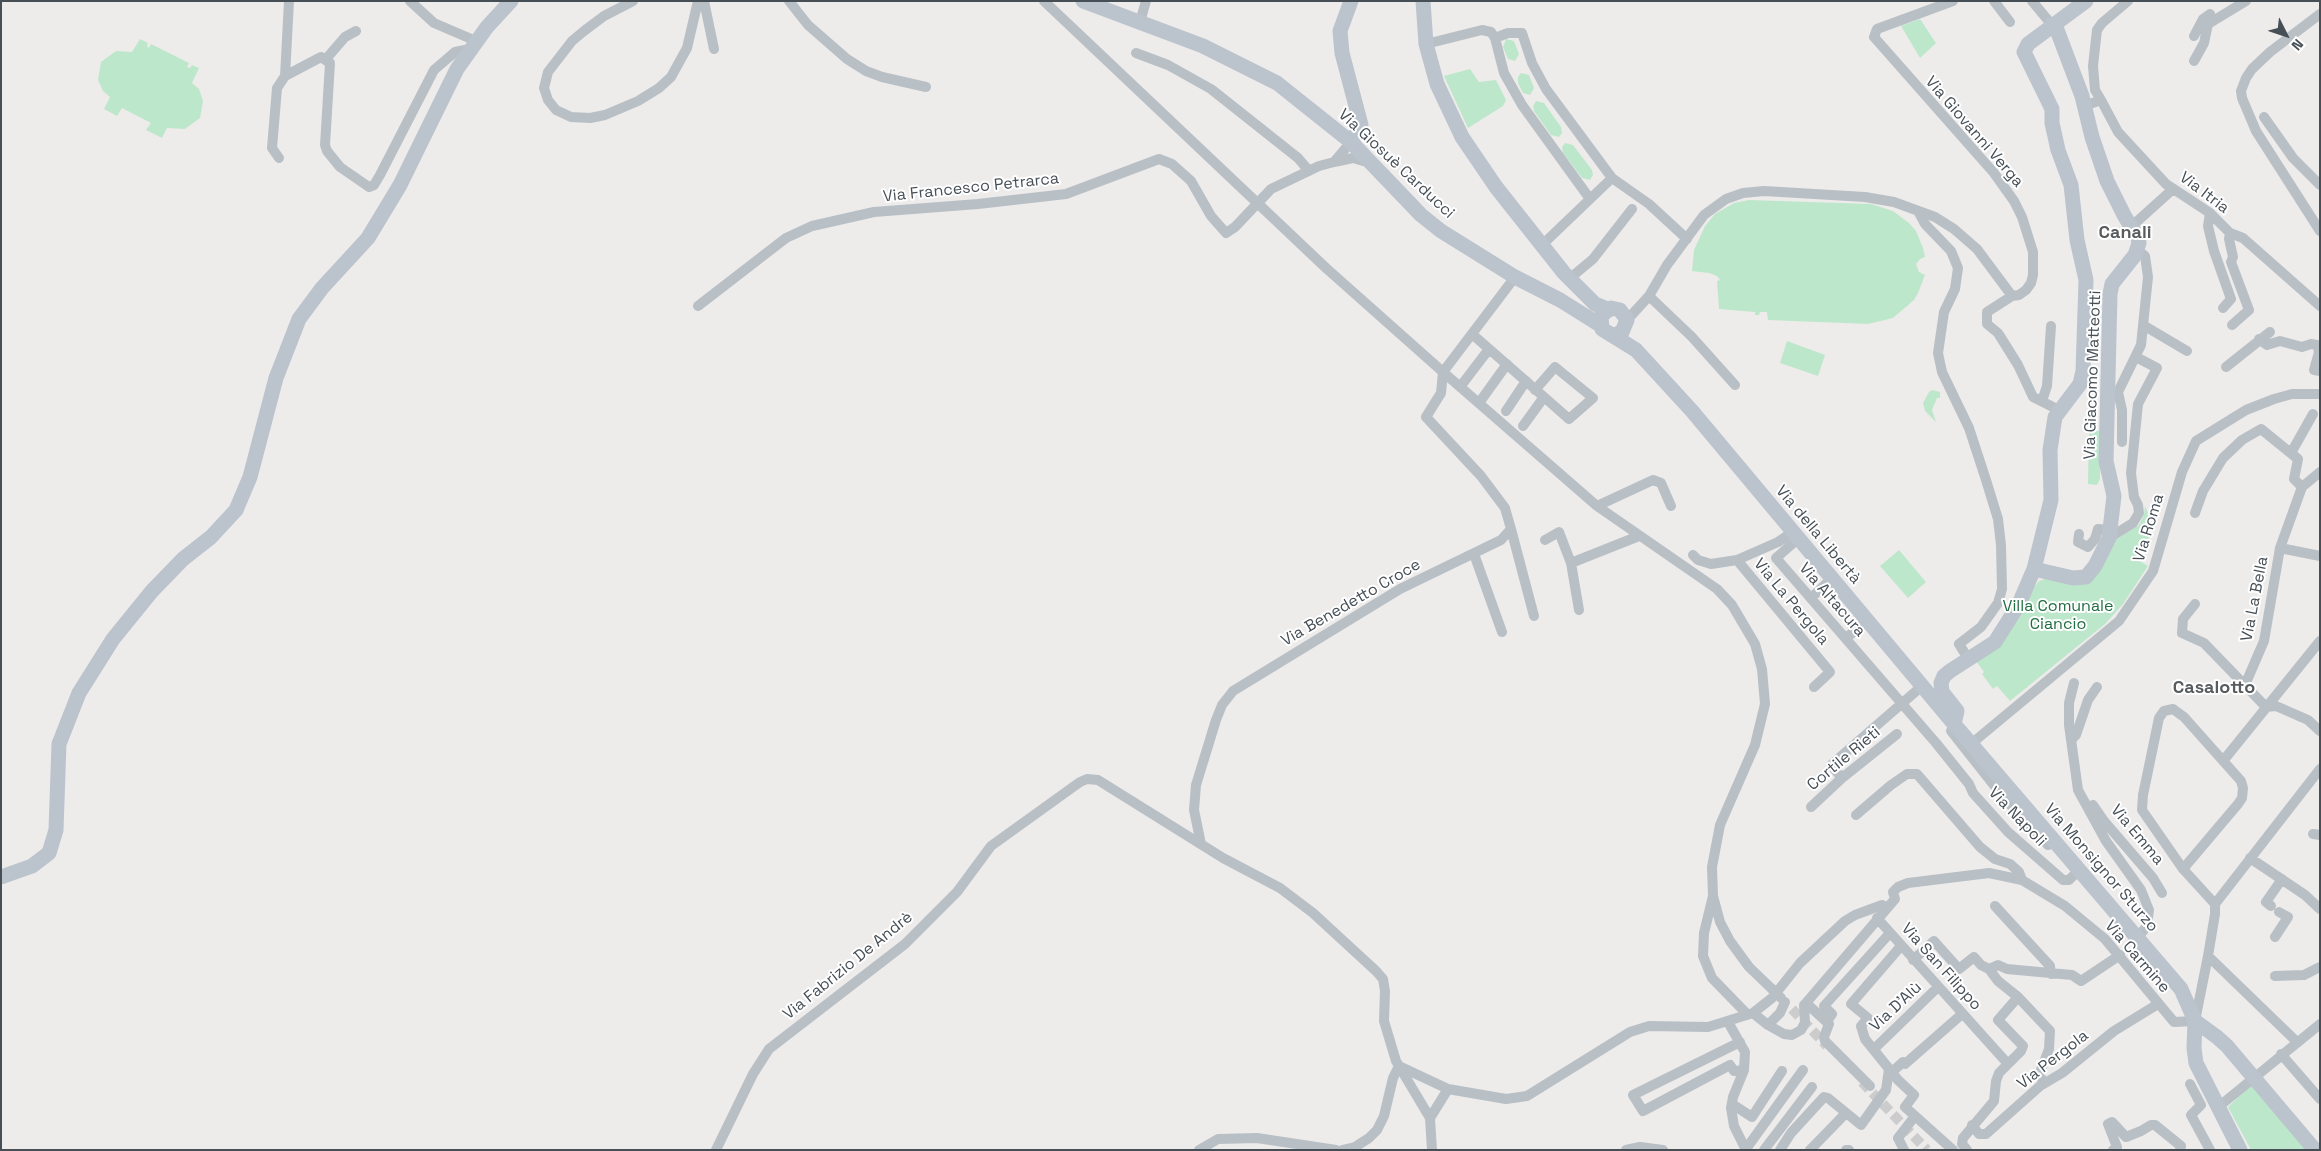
<!DOCTYPE html>
<html>
<head>
<meta charset="utf-8">
<style>
  body { margin:0 }
  #map { position:relative; width:2321px; height:1151px; overflow:hidden; background:#eeebeb; font-family:"Space Grotesk",sans-serif }
  canvas { display:block }
  .frame { position:absolute; inset:0; border:2px solid #464f56; pointer-events:none }
  .north { position:absolute; left:2261px; top:10px; width:50px; height:50px; -webkit-text-stroke:4px #fff; paint-order:stroke; rotate:131deg; font-size:14px; font-weight:700; line-height:20px; text-align:center; color:#464f56 }
  .north::after { content:''; display:block; margin:auto; width:18px; height:22px; background:#464f56; clip-path:polygon(50% 0,100% 100%,50% 72%,0 100%) }
</style>
</head>
<body>
<div id="map">
<canvas width="2321" height="1151"></canvas>
<div class="frame"></div>
<div class="north">N</div>
</div>
<script>
const c = document.querySelector('canvas').getContext('2d');
c.lineJoin = 'round';
function fill(path, color) {
  c.fillStyle = color;
  c.fill(path, 'evenodd');
}
function toPath(rows) {
  const path = new Path2D();
  for (const r of rows) {
    path.moveTo(r[0], r[1]);
    for (let i = 2; i < r.length; i += 2) path.lineTo(r[i], r[i + 1]);
  }
  return path;
}
function stroke(path, color, width, dash) {
  c.strokeStyle = color;
  c.lineWidth = width;
  c.lineCap = dash ? 'butt' : 'round';
  c.setLineDash(dash || []);
  c.stroke(path);
}
function drawText(font, color, halo, rows, align = 'center') {
  c.font = font + ' "Space Grotesk",sans-serif';
  c.lineWidth = 4;
  c.setLineDash([]);
  c.textBaseline = 'middle';
  c.strokeStyle = halo;
  c.fillStyle = color;
  for (const [text, x, y, turn = 0] of rows) {
    c.save();
    c.translate(x, y);
    c.rotate((+turn || 0) * Math.PI / 180);
    c.textAlign = isNaN(turn) ? turn : align;
    if (halo) c.strokeText(text, 0, 0);
    c.fillText(text, 0, 0);
    c.restore();
  }
}
fill(toPath([
  [1920,19,1936,43,1920,58,1901,26],
  [140,39,148,43,147,46,149,48,151,44,189,63,187,67,190,68,192,65,199,68,192,83,199,89,203,101,200,118,185,129,167,128,162,138,146,130,151,123,122,108,117,116,104,109,110,97,103,91,98,80,101,62,116,51,132,52],
  [1506,39,1514,41,1519,54,1515,61,1508,59,1503,47],
  [1470,69,1479,82,1496,80,1506,100,1503,106,1468,128,1444,76],
  [1521,73,1529,75,1534,88,1530,95,1523,93,1518,83,1518,77],
  [1536,101,1544,103,1561,127,1562,133,1559,137,1551,135,1534,111,1533,106],
  [1565,143,1573,145,1592,170,1593,175,1590,180,1582,178,1563,153,1562,147],
  [1749,200,1871,204,1893,211,1909,223,1916,231,1923,248,1925,257,1920,259,1916,264,1919,272,1925,275,1918,293,1914,300,1893,318,1868,324,1768,320,1767,312,1760,312,1759,315,1755,315,1755,312,1719,309,1717,281,1720,280,1717,276,1709,273,1692,271,1694,250,1705,226,1715,214,1734,203],
  [1787,341,1825,355,1818,376,1780,363],
  [1932,390,1940,392,1940,398,1937,398,1932,410,1936,422,1925,411,1923,403,1929,392],
  [2089,431,2101,431,2100,479,2097,485,2088,484],
  [2145,506,2151,519,2148,549,2140,550,2135,558,2148,566,2123,604,2105,624,2010,701,1997,686,1993,689,1982,674,1984,672,1976,661,2039,581,2047,578,2077,584,2114,541,2139,525,2144,515],
  [1899,550,1926,582,1908,598,1880,566],
  [2252,1084,2308,1150,2251,1150,2228,1107]
]), '#bde7cb');
stroke(toPath([
  [1792,1009,1827,1046],
  [1862,1082,1927,1150]
]), '#cccccd', 10, [10, 5]);
stroke(toPath([
  [410,1,434,23,476,41],
  [633,1,604,16,584,31,572,41,548,72,544,88,548,100,556,110,571,117,590,118,605,115,638,101,659,88,671,77,687,48,698,1],
  [704,1,714,49],
  [789,1,808,25,847,59,866,71,882,77,926,87],
  [1044,1,1326,268,1443,372,1597,506,1717,589,1732,605,1755,644,1762,669,1765,704,1755,745,1720,825,1712,867,1713,896,1720,922,1730,941,1749,967,1772,989],
  [1994,1,2010,22],
  [2032,1,2052,25],
  [2320,14,2270,52,2252,69,2246,78,2241,91,2242,98,2256,131,2320,231],
  [1140,22,1146,1],
  [2194,36,2203,19,2210,14],
  [1426,44,1482,30,1491,32,1495,38],
  [1136,53,1168,65,1211,89,1298,158,1309,171],
  [326,59,345,37,356,31],
  [2194,61,2204,43,2208,24,2246,1],
  [285,76,321,57,330,63,325,145,327,151,340,167,369,187,374,185,380,175,434,70,455,52,470,49],
  [2101,100,2095,90,2093,66,2097,30,2102,23,2128,1],
  [2084,106,2101,100,2118,132,2166,184,2210,213,2230,233,2243,238,2320,306],
  [2264,117,2293,158,2320,185],
  [279,158,272,148,277,88,285,76,289,1],
  [1334,162,1351,142],
  [1590,199,1522,105,1504,73,1495,38,1508,33,1522,33,1532,63,1546,89,1612,178,1649,204,1687,239],
  [1918,211,1925,224,1951,251,1958,268,1955,289,1944,312,1938,353,1942,372,1969,428,1986,480,1998,519,2001,545,2002,589,1998,603,1981,627,1959,644,1969,660],
  [2210,213,2208,226,2214,251,2231,299,2223,308],
  [2132,226,2173,189],
  [2230,233,2229,239,2233,257,2231,262,2249,310,2232,325],
  [1542,245,1612,178],
  [1569,279,1593,259,1632,209],
  [1649,296,1692,337,1735,385],
  [2012,296,1987,312,1987,324,1998,333,2018,365,2033,397,2053,407,2059,413],
  [698,306,786,238,812,226,874,212,978,204,1066,194,1159,159,1172,164,1191,181,1211,216,1226,233,1235,227,1271,189,1319,166,1334,162,1353,158,1370,163],
  [1627,320,1649,296,1667,265,1704,215,1726,199,1743,193,1764,191,1865,197,1894,202,1935,217,1954,229,1977,249,2012,296,2019,295,2026,290,2031,283,2033,275,2033,252,2022,217,2014,201,1994,173,1874,37,1877,29,1953,1],
  [2143,325,2187,351],
  [1472,334,1544,397,1569,419,1593,398,1555,367,1535,390],
  [2259,339,2267,345,2280,341,2302,347,2311,344,2317,345,2319,352,2314,370,2320,371],
  [2226,367,2270,332],
  [1460,387,1489,349],
  [2118,392,2122,410,2122,442],
  [2107,393,2118,392,2141,345,2148,277,2145,256,2138,250],
  [2042,401,2047,386,2051,326],
  [1479,403,1507,364],
  [1506,411,1526,381],
  [1523,426,1544,397],
  [2291,453,2313,414],
  [2302,487,2320,472],
  [1597,506,1653,480,1661,483,1671,506],
  [2195,513,2203,491,2223,458,2242,440,2261,429,2298,459,2294,479,2302,487],
  [1511,529,1534,616],
  [1793,532,1778,542,1737,560,1830,672,1814,687],
  [2079,534,2078,542,2088,547,2095,539,2098,529,2110,530],
  [1799,538,1776,558,1936,743,1969,784,1973,793,2008,832,2063,880,2069,880,2080,869],
  [2109,538,2133,523,2139,513,2138,505,2134,497,2131,473,2138,404,2157,368,2136,357],
  [1545,540,1559,532,1571,563,1579,610],
  [2280,548,2320,556],
  [1474,554,1502,632],
  [1693,555,1698,560,1711,564,1737,560],
  [1571,563,1639,536],
  [1811,598,1832,578],
  [2195,604,2183,619,2182,633,2204,643,2266,707,2276,706,2308,720,2320,731],
  [1846,638,1867,621],
  [2074,683,2069,703,2069,725,2078,790,2106,841,2141,890,2149,910,2147,926,2138,937],
  [2245,685,2264,641,2280,548,2302,487],
  [1951,731,2004,798,2048,845],
  [2071,740,2076,735,2088,700,2097,687],
  [1971,744,2119,621,2153,571,2182,472,2196,441,2246,410,2274,399,2292,394,2320,394],
  [2223,761,2320,641],
  [1842,778,1831,765,1922,686],
  [2093,805,2104,821,2153,878,2162,893],
  [1811,807,1842,778,1897,734],
  [1856,815,1891,785,1907,774,1917,774,1980,847,1995,859,2010,864,2019,872,2022,880],
  [2313,834,2320,835],
  [1201,844,1194,810,1196,785,1216,720,1222,705,1233,691,1400,589,1501,540,1511,529,1505,508,1481,476,1426,417,1441,393,1443,372,1515,277],
  [2250,858,2305,895,2320,909],
  [2183,869,2238,804,2242,798,2243,788,2241,781,2225,763,2184,717,2173,709,2164,711,2159,718,2143,795,2142,810,2183,869,2215,904],
  [1713,896,1704,933,1703,956,1712,978,1746,1013],
  [2215,904,2320,769],
  [1995,906,2050,966,2051,974],
  [2271,906,2266,902,2282,879],
  [1877,918,2008,1064],
  [2275,937,2288,917,2279,912],
  [1901,946,1851,1004,1868,1018,1861,1026,1865,1039,1898,1080,1914,1095,1905,1107,1953,1150],
  [2208,956,2297,1042],
  [1913,960,1934,941,1959,969,1974,957,1981,965,1989,969,1998,965,2007,969,2072,975,2081,981,2120,955],
  [1989,969,1998,981,2018,997,2050,1031,2049,1049,2039,1075,2044,1083],
  [2275,976,2304,975,2320,967],
  [1806,1003,1895,899,1893,892,1898,887,1908,883,1989,873,2022,880,2065,906,2105,939,2174,1022,2195,1021,2208,956,2215,914,2215,904],
  [1753,1013,1768,1025,1784,1034,1792,1035,1801,1030,1805,1023,1804,1005,1806,1003,1829,1024,1824,1037,1825,1041,1870,1086],
  [1827,1021,1832,1014,1824,1006,1890,933],
  [1728,1022,1745,1052,1744,1070,1733,1097,1731,1108,1734,1126,1746,1150],
  [1768,1025,1780,1013,1785,1002],
  [1740,1042,1633,1095,1643,1111,1730,1065,1734,1071,1744,1070],
  [1874,1049,1938,987],
  [2281,1054,2320,1099],
  [1399,1066,1448,1089,1506,1099,1527,1096,1630,1032,1649,1026,1708,1027,1753,1013,1772,998,1800,963,1845,921,1855,915,1882,905,1886,907],
  [1892,1072,1903,1062,1905,1064,1962,1014],
  [2190,1084,2201,1105,2191,1115,2210,1150],
  [1732,1104,1752,1117,1782,1071],
  [2217,1108,2320,1024],
  [1972,1125,1979,1134,1986,1134,2040,1086,2062,1073,2114,1031,2158,1004],
  [1746,1149,1803,1070],
  [716,1150,753,1074,769,1049,905,944,957,892,991,846,1080,782,1087,779,1098,780,1223,858,1280,888,1313,913,1376,971,1383,979,1385,991,1384,1021,1396,1061,1430,1118],
  [1199,1150,1218,1139,1257,1138,1336,1150],
  [1342,1150,1355,1147,1369,1138,1377,1130,1384,1116,1393,1078,1399,1066],
  [1432,1150,1430,1118,1448,1089],
  [1626,1150,1640,1147,1663,1150],
  [1764,1150,1812,1087],
  [1780,1150,1791,1133,1824,1097,1828,1098,1861,1125,1886,1090,1889,1069],
  [1810,1150,1846,1113],
  [1846,1150,1849,1150],
  [1904,1150,1898,1138,1915,1116],
  [1967,1150,1962,1144,1963,1138,1994,1101,1996,1081,1999,1073,2021,1051,2023,1046,1998,1020,2018,997],
  [2113,1150,2117,1147,2108,1124,2112,1122,2126,1137,2141,1131,2151,1125,2155,1125,2181,1146,2180,1150]
]), '#b8c0c6', 10);
stroke(toPath([
  [1083,1,1203,46,1277,83,1351,142,1421,215,1441,231,1515,277,1560,300,1600,325],
  [1351,1,1340,31,1342,53,1361,125,1351,142],
  [1423,1,1426,44,1437,84,1462,137,1496,187,1564,273,1595,304,1607,309],
  [1614,335,1622,332,1627,320,1620,310,1611,308,1601,316,1602,329,1636,350,1692,411,1954,724,2181,989,2195,1021,2194,1048,2196,1063,2240,1150],
  [2034,569,2073,578,2086,577,2095,566,2109,538,2114,496,2106,461,2110,294,2112,284,2135,255,2139,243,2138,237,2125,217,2107,181,2092,137,2082,96,2057,30,2052,25],
  [1954,724,1957,711,1942,692,1941,683,1944,676,1950,671,1995,642,2019,604,2034,569,2051,500,2050,450,2055,417,2080,384,2083,371,2086,280,2077,240,2071,185,2058,150,2052,123,2052,109,2024,52,2028,44,2086,1],
  [1,877,32,866,49,853,56,830,59,744,79,693,113,639,152,591,183,559,211,537,236,510,250,477,276,378,299,319,322,288,368,238,400,185,457,69,487,27,511,1],
  [2195,1021,2217,1037,2227,1046,2315,1150]
]), '#bbc4cd', 15);
stroke(toPath([
  [1772,989,1781,998]
]), '#b8c0c6', 10);
drawText('16px', '#464f56', '#fff', [
  ["Via Giovanni Verga",1974,132,49],
  ["Via Giosuè Carducci",1396,164,43],
  ["Via Francesco Petrarca",971,188,-6],
  ["Via Itria",2204,193,37],
  ["Via Giacomo Matteotti",2093,375,-88],
  ["Via Roma",2149,528,-73],
  ["Via della Libertà",1818,535,50],
  ["Via La Bella",2255,599,-79],
  ["Via Altacura",1832,600,49],
  ["Via La Pergola",1791,602,50],
  ["Via Benedetto Croce",1351,603,-30],
  ["Cortile Rieti",1844,759,-40],
  ["Via Napoli",2017,817,46],
  ["Via Emma",2137,835,50],
  ["Via Monsignor Sturzo",2101,868,49],
  ["Via Carmine",2137,957,49],
  ["Via Fabrizio De Andrè",848,966,-39],
  ["Via San Filippo",1941,967,48],
  ["Via D'Alù",1896,1007,-43],
  ["Via Pergola",2053,1060,-38]
]);
drawText('16px', '#216d43', '#fff', [
  ["Villa Comunale",2058,607],
  ["Ciancio",2058,625]
]);
drawText('bold 18px', '#595c5f', '#fff', [
  ["Canali",2125,233],
  ["Casalotto",2214,688]
]);
</script>
</body>
</html>
